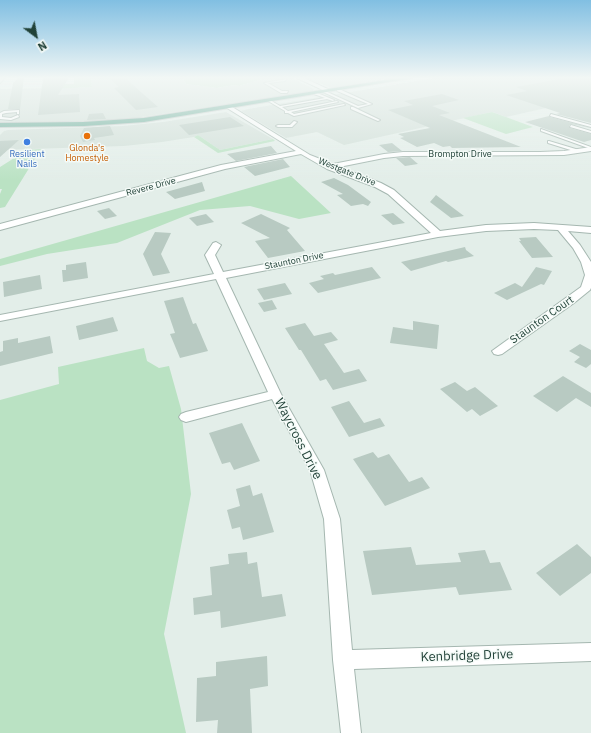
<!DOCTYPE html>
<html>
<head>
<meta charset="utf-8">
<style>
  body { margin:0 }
  #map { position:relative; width:591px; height:733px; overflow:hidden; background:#e3eee9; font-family:"IBM Plex Sans",sans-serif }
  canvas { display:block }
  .north { position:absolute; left:16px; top:16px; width:40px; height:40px; -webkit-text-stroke:3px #f4faf7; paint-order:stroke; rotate:148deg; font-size:11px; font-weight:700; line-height:16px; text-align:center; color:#214238 }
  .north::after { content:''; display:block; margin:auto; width:14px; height:18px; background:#214238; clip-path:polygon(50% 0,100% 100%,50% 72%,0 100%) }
</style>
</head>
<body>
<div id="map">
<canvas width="591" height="733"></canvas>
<div class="north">N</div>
</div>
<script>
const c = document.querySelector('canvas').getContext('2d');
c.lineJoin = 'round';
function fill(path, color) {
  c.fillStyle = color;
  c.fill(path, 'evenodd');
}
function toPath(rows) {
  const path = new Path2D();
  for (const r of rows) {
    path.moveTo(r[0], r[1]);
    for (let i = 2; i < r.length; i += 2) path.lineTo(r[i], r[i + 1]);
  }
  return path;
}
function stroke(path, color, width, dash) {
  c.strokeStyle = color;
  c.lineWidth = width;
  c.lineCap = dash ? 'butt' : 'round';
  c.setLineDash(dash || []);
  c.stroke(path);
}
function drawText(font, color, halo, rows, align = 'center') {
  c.font = font + ' "IBM Plex Sans",sans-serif';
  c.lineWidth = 3;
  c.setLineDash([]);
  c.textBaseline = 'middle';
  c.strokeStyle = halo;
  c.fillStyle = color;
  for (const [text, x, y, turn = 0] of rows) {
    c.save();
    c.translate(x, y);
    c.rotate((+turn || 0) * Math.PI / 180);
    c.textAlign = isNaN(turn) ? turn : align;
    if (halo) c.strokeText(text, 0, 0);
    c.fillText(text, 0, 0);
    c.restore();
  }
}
fill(toPath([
  [91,78,183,78,186,84,217,88,234,85,239,86,266,78,292,78,314,89,313,91,282,96,135,118,94,121,0,122,0,89,92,87],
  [305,78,392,78,332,88],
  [434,78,591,78,591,98,506,117,492,112,344,145,317,132,286,138,241,111,248,109],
  [226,112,273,139,220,150,198,135,194,137,162,142,124,146,0,150,0,135,4,131,8,130,123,126,163,122]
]), '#d1dfd8');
fill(toPath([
  [74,78,91,78,92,87,50,89,54,84,74,84],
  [183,78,266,78,239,86,234,85,217,88,186,84],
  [492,112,506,117,533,127,506,134,463,118],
  [198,135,220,150,273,139,275,141,218,153,194,137],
  [41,149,5,207,0,208,0,194,2,189,0,189,0,167,27,150],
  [291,176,331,213,299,219,250,206,200,210,117,243,47,254,0,266,0,259],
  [144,348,147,361,159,368,169,366,181,409,191,494,164,634,186,733,0,733,0,400,59,384,58,367]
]), '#bae2c3');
fill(toPath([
  [18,78,24,78,20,109,8,109,13,83],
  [43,78,69,78,58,95,79,94,80,112,38,115],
  [109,78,125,78,158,107,136,110,114,88,119,87],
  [565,78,591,78,591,123,556,114,560,113,506,95,527,91,516,87],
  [442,94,459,100,432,106,450,113,439,115,521,147,452,148,450,146,443,147,434,143,417,147,400,138,404,137,398,134,430,128,388,110,413,105,404,101],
  [103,113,106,119,87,120,89,114],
  [549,116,550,117,591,128,571,124,569,126,570,128,591,134,591,140,584,142,525,122],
  [230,117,244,126,189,135,179,125],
  [110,126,114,135,94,138,95,140,83,142,80,136,84,128],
  [19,140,0,157,0,141],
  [392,143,402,151,388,152,379,145],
  [271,146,277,153,236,161,227,154],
  [410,157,418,164,405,166,396,158],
  [283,159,290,167,255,176,244,167],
  [334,178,348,185,371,202,368,206,363,204,351,206,337,195,343,194,321,182],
  [202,182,205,191,175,199,166,192],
  [436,195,464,216,451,218,430,202],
  [109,208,117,216,105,219,97,211],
  [393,213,405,223,393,225,381,215],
  [206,214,214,222,197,226,189,218],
  [261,214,290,228,287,230,305,251,268,258,255,241,270,238,241,223],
  [155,232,171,233,161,254,170,273,153,276,143,254],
  [536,237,553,257,532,258,519,241,521,241,519,238],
  [465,247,466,250,474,256,448,262,446,261,411,271,401,262],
  [86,262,88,278,63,282,62,270,66,270,66,265],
  [372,267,381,278,318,293,309,283,324,279,320,276,333,273,335,275],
  [536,267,552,271,544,285,541,284,507,300,494,293,515,283,522,287],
  [40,275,42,289,4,297,3,282],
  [285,283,292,294,264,300,257,289],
  [183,297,193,324,196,323,208,351,180,358,170,334,175,333,164,301],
  [272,300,277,309,264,312,258,303],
  [113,317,118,331,79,340,76,326],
  [413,321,439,325,437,349,390,343,393,327,413,330],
  [305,323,314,336,331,332,338,340,324,344,344,373,359,369,367,381,333,390,326,379,320,381,301,350,299,350,285,328],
  [50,336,53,353,0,366,0,352,3,351,3,341,18,338,18,343],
  [580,344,591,350,591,364,586,368,574,362,580,357,569,351],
  [563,376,591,393,591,407,576,398,557,412,533,396],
  [455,382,467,391,475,387,498,406,480,416,472,409,467,412,440,389],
  [349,401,364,423,380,418,385,426,349,437,331,407],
  [242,423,260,461,234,470,230,462,222,464,209,433],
  [373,452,378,458,389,454,409,482,422,477,430,488,385,506,353,459],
  [250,485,253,496,262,493,274,532,243,540,240,527,232,529,227,510,240,506,236,489],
  [577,544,591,557,591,573,560,596,536,573],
  [411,547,416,565,461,562,458,553,485,550,490,563,500,562,512,590,459,595,456,587,372,595,363,551],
  [247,552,248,564,257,562,262,597,282,594,286,616,221,628,220,611,194,615,193,598,212,595,210,567,229,564,228,554],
  [267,656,268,686,250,689,252,733,217,733,218,720,196,722,197,678,216,676,216,662]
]), '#b8cac2');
const service = toPath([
  [286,79,285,81,268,83,282,91,288,91,287,93,281,93,264,83,286,79],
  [337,89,339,89,372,104,358,108,323,92,325,91,358,106,368,104,337,91,337,89],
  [315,92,334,100,333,101,327,99,282,107,288,111,337,101,338,102,291,112,294,114,344,104,345,105,294,116,288,113,285,113,285,111,268,101,270,100,280,106,325,98,314,94,315,92],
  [351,107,353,107,380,120,378,121,351,109,351,107],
  [19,110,19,114,17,114,17,112,6,113,2,114,2,117,11,118,18,115,19,117,11,120,0,119,0,113,4,111,19,110],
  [551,114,591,125,591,127,550,116,551,114],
  [294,121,297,122,292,127,278,127,276,126,278,125,290,125,294,121],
  [571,125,591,131,591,133,570,127,571,125],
  [541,129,591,147,591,149,541,131,541,129],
  [549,141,579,150,580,151,577,152,548,143,548,141,549,141]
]);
const minor = toPath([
  [0,78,5,78,0,83,0,78],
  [229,105,310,155,333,164,384,154,403,152,540,152,564,151,591,147,591,151,564,155,403,156,384,158,339,167,381,183,394,190,440,231,486,225,534,223,591,227,591,233,568,231,580,245,591,262,591,288,590,290,574,303,502,354,498,355,494,354,492,351,581,287,585,275,581,262,573,248,558,230,534,229,486,231,438,237,226,278,281,394,324,470,340,519,352,650,591,643,591,661,354,669,361,733,341,733,333,660,324,519,310,470,272,399,186,422,181,420,179,417,181,414,186,412,268,392,216,279,0,321,0,315,214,274,205,255,213,243,216,242,221,245,215,255,223,272,431,233,388,194,375,187,327,169,301,154,225,169,0,230,0,224,221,165,296,151,227,108,227,106,229,105]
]);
const tertiary = toPath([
  [297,78,304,78,332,91,327,92,297,78]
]);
const primary = toPath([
  [398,78,412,78,144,122,84,126,0,127,0,123,84,122,144,118,398,78]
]);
stroke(service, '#a5b7b0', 2);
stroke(minor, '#a5b7b0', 2);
stroke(tertiary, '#a5b7b0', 2);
stroke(primary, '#c1cac7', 2);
fill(service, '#fff');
fill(minor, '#fff');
fill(tertiary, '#fff');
fill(primary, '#63a894');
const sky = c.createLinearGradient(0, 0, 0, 181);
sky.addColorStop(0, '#81bfe2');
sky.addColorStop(0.43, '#f2f7f5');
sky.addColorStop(1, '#f2f7f500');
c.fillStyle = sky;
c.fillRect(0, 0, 591, 181);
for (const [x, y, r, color] of [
  [87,136,4,"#e8710a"],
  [27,142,4,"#3f7fe0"]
]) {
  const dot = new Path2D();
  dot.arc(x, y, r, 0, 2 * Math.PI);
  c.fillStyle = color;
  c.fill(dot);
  stroke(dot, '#f4faf7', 1.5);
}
drawText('9px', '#c56008', '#f4faf7', [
  ["Glonda's",87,148],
  ["Homestyle",87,158]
]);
drawText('9px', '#366cbe', '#f4faf7', [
  ["Resilient",27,154],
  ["Nails",27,164]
]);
drawText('9px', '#214238', '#f4faf7', [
  ["Brompton Drive",460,154],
  ["Westgate Drive",347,172,22],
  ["Revere Drive",151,187,-15],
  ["Staunton Drive",294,261,-11]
]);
drawText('11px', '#214238', '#f4faf7', [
  ["Staunton Court",542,320,-35]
]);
drawText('13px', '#214238', '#f4faf7', [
  ["Waycross Drive",298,439,63],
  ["Kenbridge Drive",467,656,-2]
]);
</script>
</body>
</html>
